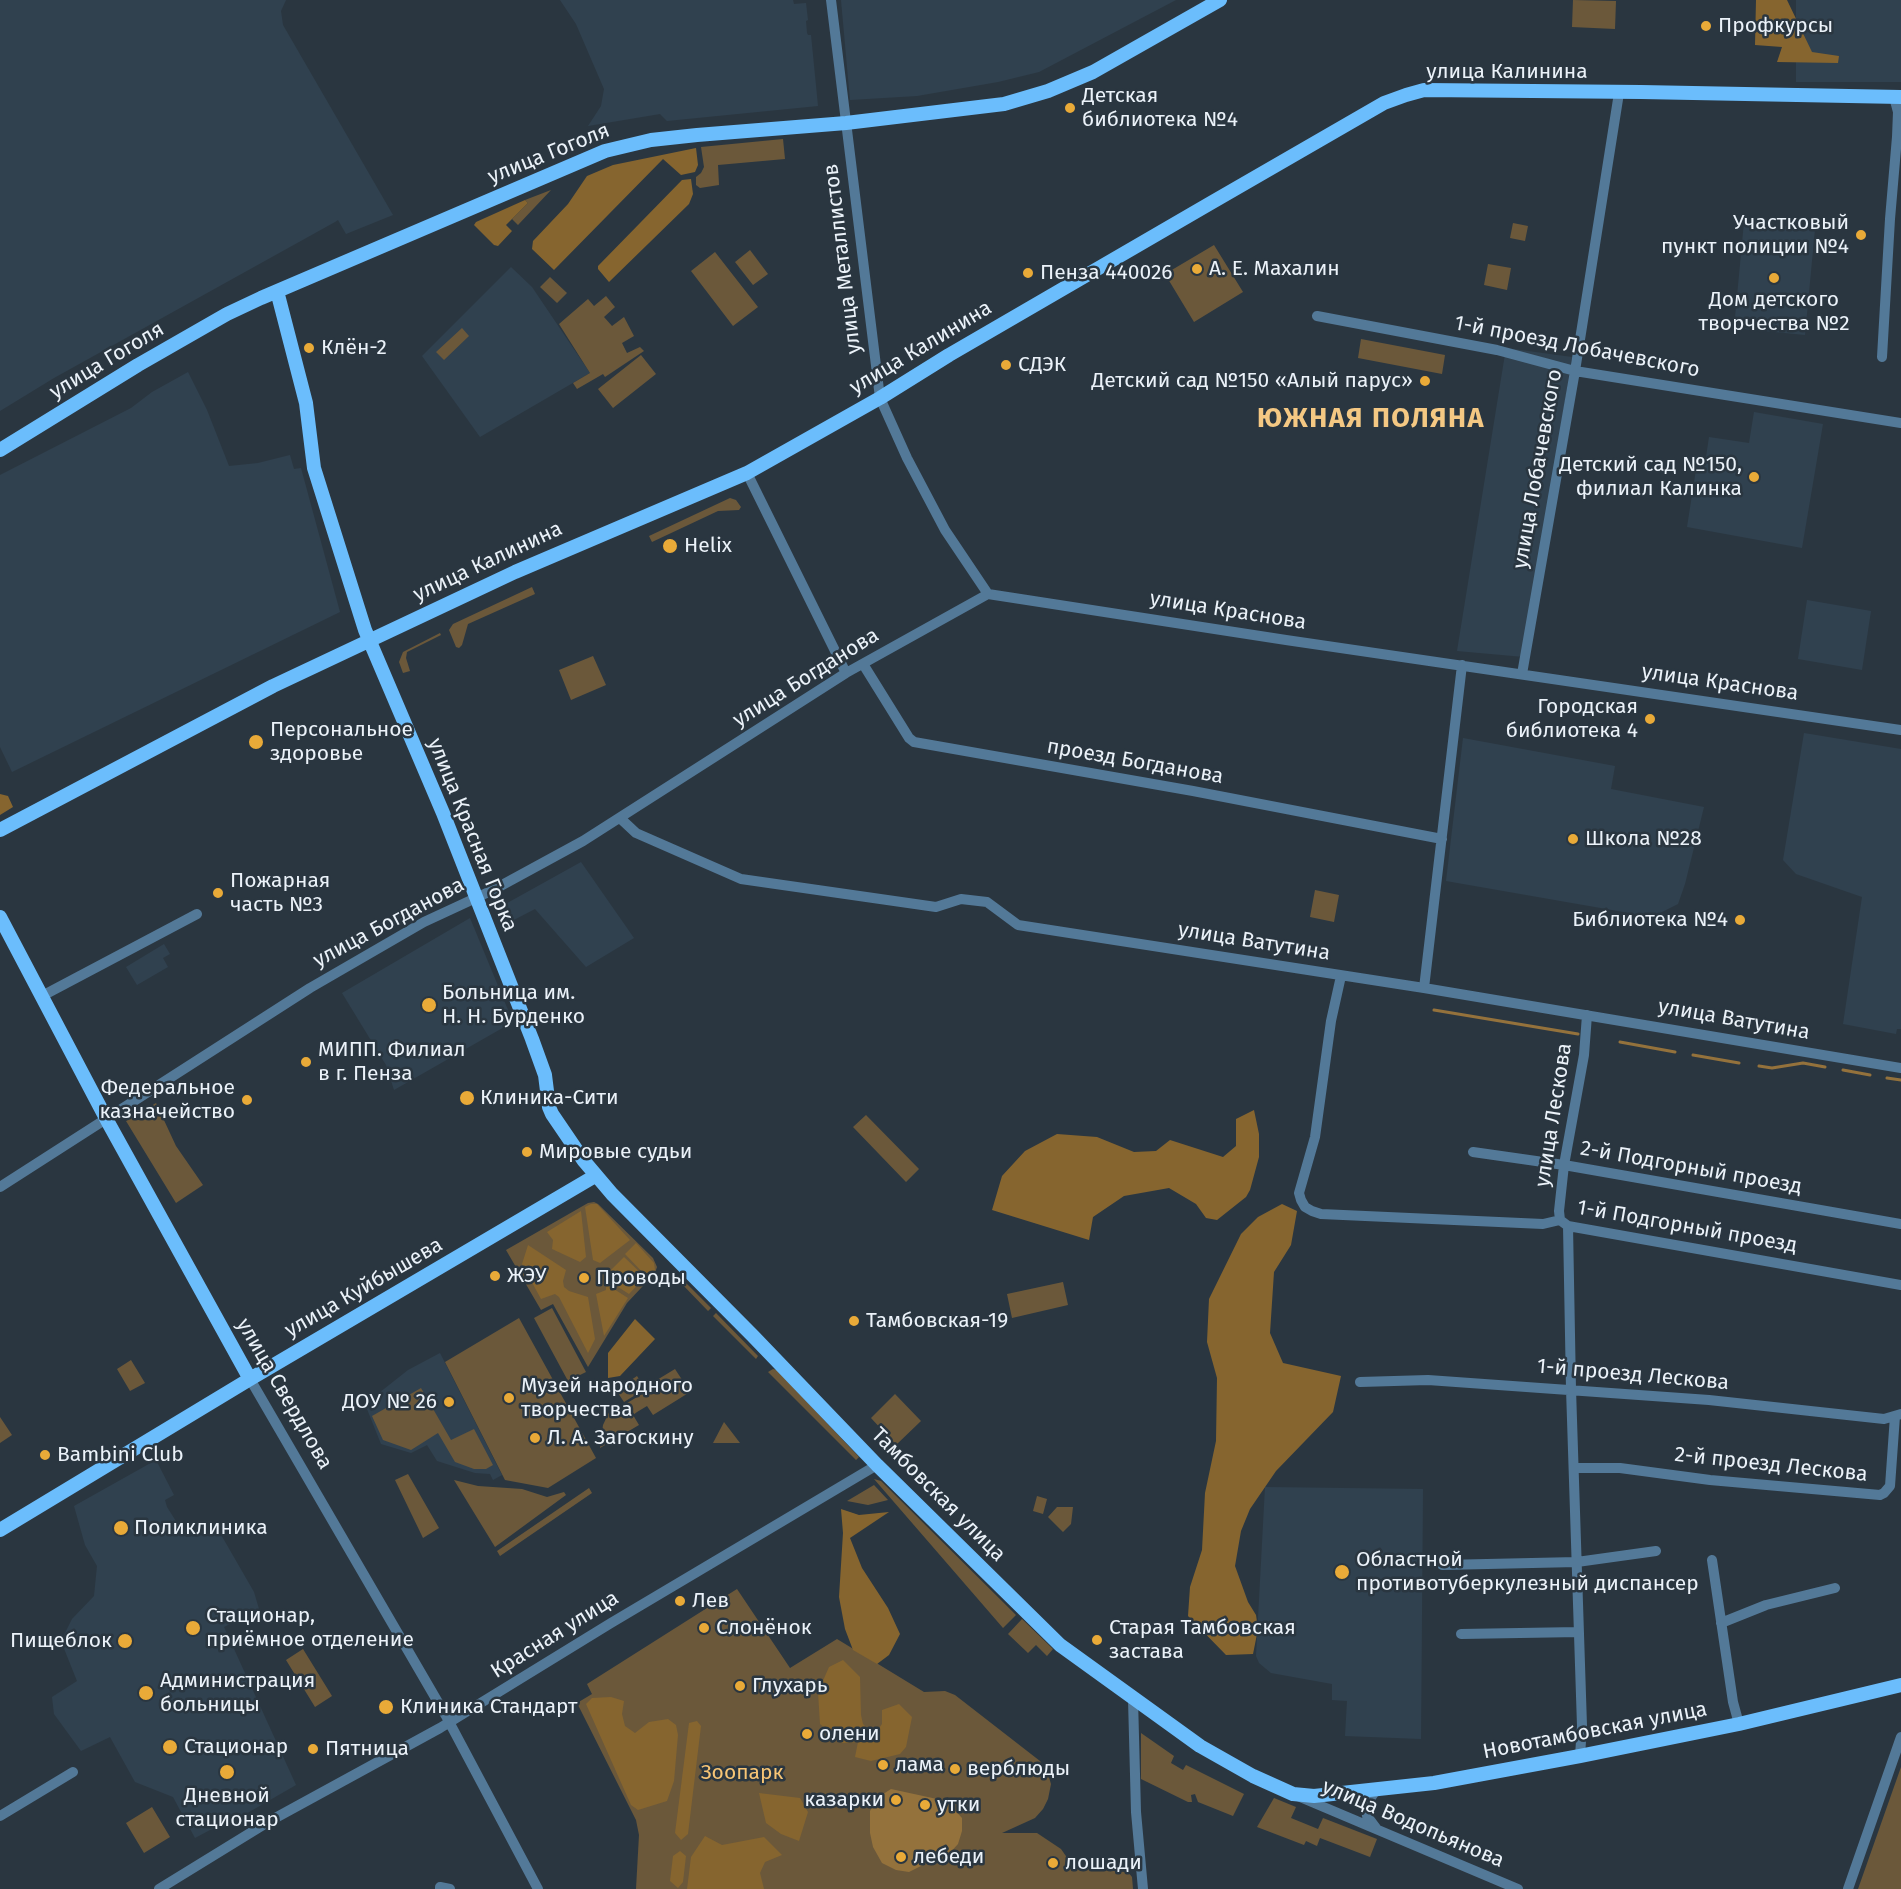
<!DOCTYPE html>
<html>
<head>
<meta charset="utf-8">
<style>
  body { margin:0 }
  canvas { display:block; background:#2a3640 }
</style>
</head>
<body>
<canvas width="1901" height="1889"></canvas>
<script>
const c = document.querySelector('canvas').getContext('2d');
c.lineJoin = 'round';
function fill(path, color) {
  c.fillStyle = color;
  c.fill(path, 'evenodd');
}
function toPath(rows) {
  const path = new Path2D();
  for (const r of rows) {
    path.moveTo(r[0], r[1]);
    for (let i = 2; i < r.length; i += 2) path.lineTo(r[i], r[i + 1]);
  }
  return path;
}
function stroke(path, color, width, dash) {
  c.strokeStyle = color;
  c.lineWidth = width;
  c.lineCap = dash ? 'butt' : 'round';
  c.setLineDash(dash || []);
  c.stroke(path);
}
function drawText(font, color, halo, rows, align = 'center') {
  c.font = font + ' "Fira Sans",sans-serif';
  c.lineWidth = 5;
  c.setLineDash([]);
  c.textBaseline = 'middle';
  c.strokeStyle = halo;
  c.fillStyle = color;
  for (const [text, x, y, turn = 0] of rows) {
    c.save();
    c.translate(x, y);
    c.rotate((+turn || 0) * Math.PI / 180);
    c.textAlign = isNaN(turn) ? turn : align;
    if (halo) c.strokeText(text, 0, 0);
    c.fillText(text, 0, 0);
    c.restore();
  }
}
fill(toPath([
  [0,0,286,0,281,11,283,25,393,215,346,234,338,220,335,222,54,378,0,411],
  [560,0,793,0,794,4,806,3,808,20,806,21,807,33,808,35,811,35,818,106,667,121,660,114,588,126,601,106,604,89,576,24],
  [841,0,1176,0,1039,72,998,82,917,96,850,100],
  [1796,0,1901,0,1901,82,1796,82],
  [1744,222,1815,229,1805,335,1734,328],
  [511,267,532,287,590,373,480,437,422,356],
  [1506,348,1572,357,1524,657,1457,651],
  [188,372,207,410,229,466,258,463,290,455,294,469,301,468,340,612,12,772,0,747,0,475,131,408,152,392],
  [1754,412,1823,424,1802,548,1687,527,1698,457,1706,457,1709,437,1749,443],
  [1807,600,1871,611,1862,670,1798,659],
  [1804,733,1901,749,1901,1029,1897,1029,1896,1034,1843,1024,1862,897,1796,874,1783,860],
  [1463,738,1615,766,1611,789,1704,807,1685,884,1678,904,1652,917,1446,881],
  [581,862,634,938,586,967,535,909,508,923,500,907],
  [470,918,513,1022,394,1090,386,1065,342,993],
  [164,944,170,954,163,958,168,967,137,985,126,967],
  [440,1353,502,1475,493,1480,490,1474,475,1473,437,1461,427,1445,411,1453,381,1444,365,1404,408,1370],
  [156,1460,174,1495,165,1500,167,1507,186,1537,220,1533,254,1592,259,1609,224,1627,296,1785,225,1826,210,1830,195,1838,173,1797,135,1782,110,1737,81,1751,54,1714,52,1697,77,1681,61,1641,72,1619,94,1596,97,1566,85,1545,74,1506],
  [1265,1487,1423,1489,1421,1739,1345,1736,1347,1701,1332,1700,1332,1684,1271,1673,1259,1663,1256,1656]
]), '#30414f');
fill(toPath([
  [1573,0,1616,1,1615,29,1572,27],
  [783,139,785,159,718,165,719,185,700,188,696,185,696,177,701,173,704,167,701,147],
  [551,190,518,225,512,219,528,203,525,200],
  [1513,223,1528,226,1525,241,1510,238],
  [1214,245,1243,292,1194,322,1165,274],
  [750,250,768,274,753,285,735,262],
  [715,252,758,307,733,326,691,271],
  [1488,264,1511,268,1507,290,1484,285],
  [550,277,567,293,557,303,540,287],
  [606,296,615,307,604,317,612,326,624,317,634,336,622,343,627,353,640,347,644,351,605,377,603,374,577,389,573,383,590,373,559,324,588,299,594,306],
  [462,328,469,336,444,360,436,352],
  [1361,339,1445,355,1442,374,1358,358],
  [641,355,656,374,613,408,598,389],
  [730,498,736,500,741,507,739,510,718,511,652,542,649,536],
  [532,587,535,594,468,624,462,645,459,648,456,647,449,630,453,624],
  [440,633,441,635,407,652,406,658,410,671,403,673,399,662,403,652],
  [593,656,606,685,571,700,559,670],
  [1315,890,1339,895,1334,922,1310,917],
  [156,1103,176,1146,203,1185,176,1203,126,1121],
  [866,1115,919,1169,906,1182,853,1127],
  [594,1202,598,1204,653,1258,657,1267,655,1273,627,1303,588,1367,553,1304,541,1310,506,1250,588,1203],
  [683,1280,711,1308,708,1311,680,1282],
  [1063,1282,1068,1305,1012,1318,1007,1294],
  [552,1308,586,1372,568,1381,534,1318],
  [716,1313,758,1356,756,1359,713,1316],
  [519,1318,596,1458,548,1488,505,1480,445,1362],
  [131,1360,145,1383,130,1391,117,1369],
  [675,1369,690,1392,653,1415,647,1406,637,1412,633,1415,639,1425,600,1448,603,1425,611,1408,622,1406,649,1390,647,1386],
  [773,1369,777,1370,859,1457,856,1460,768,1372],
  [637,1376,645,1389,624,1402,616,1390],
  [421,1388,451,1440,474,1429,493,1465,486,1469,474,1469,455,1462,438,1433,411,1450,383,1440,372,1416],
  [895,1394,921,1421,896,1445,871,1418],
  [0,1417,12,1435,0,1443],
  [724,1422,740,1443,713,1443],
  [408,1474,439,1528,423,1538,395,1480],
  [874,1479,881,1481,1016,1615,1003,1628],
  [454,1480,478,1486,522,1489,547,1497,564,1492,566,1495,495,1547],
  [874,1485,888,1500,868,1505,847,1501],
  [589,1488,592,1493,500,1556,497,1551],
  [1037,1496,1047,1499,1043,1514,1033,1511],
  [1057,1507,1073,1507,1071,1524,1063,1532,1048,1517],
  [737,1589,790,1668,837,1639,924,1692,945,1691,955,1695,1040,1761,1047,1771,1051,1784,1048,1799,1043,1809,1035,1818,1002,1833,1037,1833,1061,1849,1068,1859,1071,1868,1128,1872,1132,1877,1133,1889,636,1889,639,1835,636,1820,577,1703,592,1694,587,1684],
  [1022,1619,1053,1649,1047,1656,1036,1645,1028,1653,1008,1634],
  [303,1649,332,1696,315,1707,286,1660],
  [1141,1733,1174,1756,1171,1763,1183,1770,1186,1765,1244,1794,1233,1816,1198,1802,1195,1794,1191,1795,1192,1802,1188,1802,1141,1779],
  [1901,1767,1901,1889,1858,1889],
  [1274,1798,1296,1807,1291,1818,1318,1829,1323,1818,1377,1839,1370,1857,1320,1838,1317,1846,1306,1841,1304,1845,1257,1827],
  [152,1807,170,1837,144,1853,126,1823]
]), '#6b583a');
fill(toPath([
  [1756,0,1787,0,1812,52,1839,56,1838,63,1777,62,1782,47,1755,45],
  [696,148,698,165,695,172,681,175,663,159,554,270,532,249,533,241,568,204,587,176,613,165],
  [691,179,693,194,689,204,609,282,598,269,598,266,682,180],
  [525,200,528,203,506,225,512,231,498,246,494,245,474,225,476,222],
  [0,794,8,796,13,807,0,815],
  [1254,1110,1259,1134,1259,1157,1250,1190,1246,1197,1217,1220,1206,1218,1196,1204,1169,1188,1124,1196,1093,1217,1089,1240,992,1210,1002,1176,1025,1151,1057,1134,1097,1137,1134,1152,1156,1151,1170,1140,1223,1157,1236,1146,1236,1119],
  [591,1204,597,1204,630,1240,600,1263,593,1260,585,1207],
  [1282,1204,1297,1211,1291,1245,1274,1272,1270,1333,1283,1363,1341,1376,1333,1412,1276,1471,1250,1509,1241,1531,1235,1566,1248,1602,1256,1615,1258,1629,1253,1654,1226,1655,1188,1616,1190,1587,1202,1550,1205,1493,1216,1441,1217,1378,1207,1342,1209,1299,1241,1234,1258,1217],
  [581,1211,586,1257,580,1262,552,1249,553,1240,547,1232],
  [636,1243,654,1263,655,1270,647,1277,625,1254],
  [528,1245,566,1270,563,1281,564,1287,569,1291,588,1297,595,1339,588,1353,559,1297,555,1294,541,1299,522,1264],
  [624,1257,645,1277,629,1294,607,1280,606,1275],
  [606,1284,628,1298,604,1336,596,1294,606,1290],
  [635,1319,655,1339,620,1376,608,1378,608,1353],
  [841,1509,859,1515,889,1512,850,1538,862,1568,888,1608,900,1634,889,1655,877,1664,853,1650,845,1629,839,1597,843,1533],
  [843,1660,860,1677,861,1715,863,1724,874,1735,882,1724,882,1710,899,1704,912,1717,906,1747,900,1754,871,1761,855,1757,858,1742,842,1743,820,1724,818,1692,829,1667],
  [611,1697,624,1701,622,1714,625,1726,635,1733,649,1722,668,1719,676,1725,678,1735,674,1781,667,1801,638,1810,631,1805,586,1704,592,1698],
  [697,1721,701,1726,688,1834,681,1840,675,1833,689,1723],
  [759,1793,800,1798,808,1812,799,1841,781,1834,766,1823],
  [705,1836,722,1845,764,1837,782,1855,765,1862,760,1873,764,1889,687,1889,691,1857],
  [680,1851,686,1856,683,1882,678,1888,670,1881,673,1856]
]), '#86652f');
fill(toPath([
  [891,1789,937,1799,951,1806,962,1818,962,1831,958,1844,948,1855,935,1859,909,1872,896,1870,882,1863,873,1847,870,1833,870,1811,877,1798]
]), '#94723c');
stroke(toPath([
  [1434,1010,1578,1034],
  [1620,1042,1675,1052],
  [1693,1055,1739,1063],
  [1759,1066,1772,1068,1803,1063,1825,1067],
  [1843,1070,1870,1075],
  [1887,1078,1901,1080]
]), '#94723c', 3);
stroke(toPath([
  [831,0,880,398,907,458,945,530,988,594],
  [1317,316,1497,350,1575,371,1901,423],
  [1882,357,1890,219,1897,137,1898,112,1894,97],
  [747,473,846,673],
  [988,594,1286,640,1901,730],
  [863,664,909,738,914,742,1193,791,1442,839],
  [1522,674,1575,371,1619,93],
  [621,819,636,833,741,879,936,907,961,899,987,902,1018,925,1424,988,1901,1068],
  [1341,976,1331,1021,1315,1137,1299,1193,1301,1200,1305,1207,1312,1211,1321,1214,1543,1224,1560,1220,1568,1226,1901,1285],
  [1424,988,1462,665],
  [42,996,197,914],
  [1473,1152,1564,1165,1901,1224],
  [0,1187,310,988,424,922,493,890,583,841,846,673,988,594],
  [1560,1220,1559,1211,1564,1165,1584,1055,1587,1015],
  [1568,1226,1571,1389,1582,1726,1580,1756],
  [250,1379,446,1716,538,1889],
  [1360,1382,1428,1380,1709,1400,1884,1419,1901,1414],
  [1575,1468,1620,1468,1710,1480,1880,1495,1884,1493,1890,1486,1895,1416],
  [1712,1560,1733,1702,1739,1724],
  [1442,1565,1577,1562,1656,1551],
  [1721,1623,1766,1605,1835,1588],
  [1461,1634,1579,1632],
  [1133,1699,1136,1812,1143,1889],
  [1376,1790,1368,1802,1366,1808,1367,1816,1376,1828],
  [1300,1797,1518,1889],
  [0,1816,73,1772],
  [159,1889,268,1822,440,1728,611,1623,877,1465],
  [440,1889,440,1887,450,1889],
  [1848,1889,1901,1737]
]), '#537998', 10);
stroke(toPath([
  [277,291,306,403,314,468,365,630,443,813,532,1039,545,1075,549,1107,552,1114,584,1161,612,1194,753,1336,877,1465,1060,1645,1200,1746,1253,1776,1293,1794,1314,1796,1434,1783,1580,1756,1739,1724,1901,1685],
  [0,450,138,365,227,314,261,298,605,151,651,140,697,135,846,123,1004,104,1048,91,1093,72,1220,0],
  [0,830,273,686,515,572,747,473,880,398,949,355,1209,204,1384,103,1406,95,1424,90,1641,92,1901,97],
  [0,917,109,1124,250,1379],
  [0,1530,250,1379,595,1176]
]), '#6bbdfc', 14);
for (const [x, y, r, color] of [
  [1706,26,6,"#e9aa38"],
  [1070,108,6,"#e9aa38"],
  [1861,235,6,"#e9aa38"],
  [1197,269,6,"#e9aa38"],
  [1028,273,6,"#e9aa38"],
  [1774,278,6,"#e9aa38"],
  [309,348,6,"#e9aa38"],
  [1006,365,6,"#e9aa38"],
  [1425,381,6,"#e9aa38"],
  [1754,477,6,"#e9aa38"],
  [670,546,8,"#e9aa38"],
  [1650,719,6,"#e9aa38"],
  [256,742,8,"#e9aa38"],
  [1573,839,6,"#e9aa38"],
  [218,893,6,"#e9aa38"],
  [1740,920,6,"#e9aa38"],
  [429,1005,8,"#e9aa38"],
  [306,1062,6,"#e9aa38"],
  [467,1098,8,"#e9aa38"],
  [247,1100,6,"#e9aa38"],
  [527,1152,6,"#e9aa38"],
  [495,1276,6,"#e9aa38"],
  [584,1278,6,"#e9aa38"],
  [854,1321,6,"#e9aa38"],
  [509,1398,6,"#e9aa38"],
  [449,1402,6,"#e9aa38"],
  [535,1438,6,"#e9aa38"],
  [45,1455,6,"#e9aa38"],
  [121,1528,8,"#e9aa38"],
  [1342,1572,8,"#e9aa38"],
  [680,1601,6,"#e9aa38"],
  [193,1628,8,"#e9aa38"],
  [704,1628,6,"#e9aa38"],
  [1097,1640,6,"#e9aa38"],
  [125,1641,8,"#e9aa38"],
  [740,1686,6,"#e9aa38"],
  [146,1693,8,"#e9aa38"],
  [386,1707,8,"#e9aa38"],
  [807,1734,6,"#e9aa38"],
  [170,1747,8,"#e9aa38"],
  [313,1749,6,"#e9aa38"],
  [883,1765,6,"#e9aa38"],
  [955,1769,6,"#e9aa38"],
  [227,1772,8,"#e9aa38"],
  [896,1800,6,"#e9aa38"],
  [925,1805,6,"#e9aa38"],
  [901,1857,6,"#e9aa38"],
  [1053,1863,6,"#e9aa38"]
]) {
  const dot = new Path2D();
  dot.arc(x, y, r, 0, 2 * Math.PI);
  c.fillStyle = color;
  c.fill(dot);
  stroke(dot, '#2a3640', 2);
}
drawText('21px', '#ebf2f9', '#2a3640', [
  ["Профкурсы",1718,26],
  ["Детская",1082,96],
  ["библиотека №4",1082,120],
  ["Участковый",1849,223,"right"],
  ["пункт полиции №4",1849,247,"right"],
  ["А. Е. Махалин",1209,269],
  ["Пенза 440026",1040,273],
  ["Дом детского",1774,300,"center"],
  ["творчества №2",1774,324,"center"],
  ["Клён-2",321,348],
  ["СДЭК",1018,365],
  ["Детский сад №150 «Алый парус»",1413,381,"right"],
  ["Детский сад №150,",1742,465,"right"],
  ["филиал Калинка",1742,489,"right"],
  ["Helix",684,546],
  ["Городская",1638,707,"right"],
  ["библиотека 4",1638,731,"right"],
  ["Персональное",270,730],
  ["здоровье",270,754],
  ["Школа №28",1585,839],
  ["Пожарная",230,881],
  ["часть №3",230,905],
  ["Библиотека №4",1728,920,"right"],
  ["Больница им.",442,993],
  ["Н. Н. Бурденко",442,1017],
  ["МИПП. Филиал",318,1050],
  ["в г. Пенза",318,1074],
  ["Федеральное",235,1088,"right"],
  ["казначейство",235,1112,"right"],
  ["Клиника-Сити",480,1098],
  ["Мировые судьи",539,1152],
  ["ЖЭУ",507,1276],
  ["Проводы",596,1278],
  ["Тамбовская-19",866,1321],
  ["Музей народного",521,1386],
  ["творчества",521,1410],
  ["ДОУ № 26",437,1402,"right"],
  ["Л. А. Загоскину",547,1438],
  ["Bambini Club",57,1455],
  ["Поликлиника",134,1528],
  ["Областной",1356,1560],
  ["противотуберкулезный диспансер",1356,1584],
  ["Лев",692,1601],
  ["Стационар,",206,1616],
  ["приёмное отделение",206,1640],
  ["Слонёнок",716,1628],
  ["Старая Тамбовская",1109,1628],
  ["застава",1109,1652],
  ["Пищеблок",112,1641,"right"],
  ["Администрация",160,1681],
  ["больницы",160,1705],
  ["Глухарь",752,1686],
  ["Клиника Стандарт",400,1707],
  ["олени",819,1734],
  ["Стационар",184,1747],
  ["Пятница",325,1749],
  ["лама",895,1765],
  ["верблюды",967,1769],
  ["Дневной",227,1796,"center"],
  ["стационар",227,1820,"center"],
  ["казарки",884,1800,"right"],
  ["утки",937,1805],
  ["лебеди",913,1857],
  ["лошади",1065,1863]
], 'left');
drawText('21px', '#ebf2f9', '#2a3640', [
  ["улица Калинина",1507,72],
  ["улица Гоголя",549,154,-22],
  ["улица Металлистов",843,259,-97],
  ["1-й проезд Лобачевского",1577,347,11],
  ["улица Калинина",921,348,-31],
  ["улица Гоголя",107,361,-31],
  ["улица Лобачевского",1538,469,-80],
  ["улица Калинина",488,562,-25],
  ["улица Краснова",1228,611,9],
  ["улица Богданова",806,678,-32],
  ["улица Краснова",1720,683,8],
  ["проезд Богданова",1135,762,10],
  ["улица Красная Горка",472,835,68],
  ["улица Богданова",389,923,-28],
  ["улица Ватутина",1254,942,9],
  ["улица Ватутина",1734,1020,10],
  ["улица Лескова",1554,1115,-81],
  ["2-й Подгорный проезд",1691,1168,10],
  ["1-й Подгорный проезд",1687,1227,10],
  ["улица Куйбышева",364,1288,-30],
  ["1-й проезд Лескова",1633,1375,5],
  ["улица Свердлова",284,1394,60],
  ["2-й проезд Лескова",1771,1465,6],
  ["Тамбовская улица",938,1495,45],
  ["Красная улица",555,1635,-32],
  ["Новотамбовская улица",1595,1731,-11],
  ["улица Водопьянова",1413,1824,23]
]);
drawText('21px', '#f7c575', '#2a3640', [
  ["Зоопарк",742,1773]
]);
c.letterSpacing = '1.5px';
drawText('bold 27px', '#f4c883', '#2a3640', [
  ["ЮЖНАЯ ПОЛЯНА",1371,419]
]);
c.letterSpacing = '0px';
</script>
</body>
</html>
